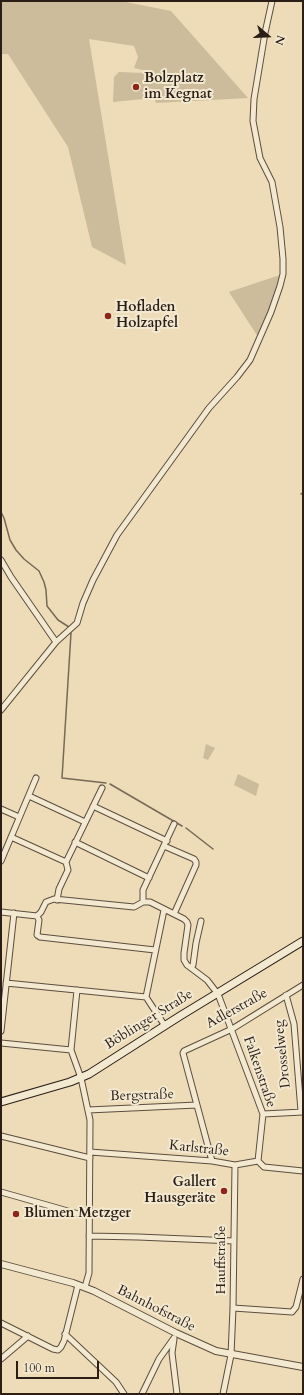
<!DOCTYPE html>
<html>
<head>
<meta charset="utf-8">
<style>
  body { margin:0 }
  #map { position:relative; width:304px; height:1395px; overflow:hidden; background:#eddcb7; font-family:Cardo,serif }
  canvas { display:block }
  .frame { position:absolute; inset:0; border:2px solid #2a1e17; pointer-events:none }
  .north { position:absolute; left:248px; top:16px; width:40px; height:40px; -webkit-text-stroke:3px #f3e8d0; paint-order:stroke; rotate:109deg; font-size:11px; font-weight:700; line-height:16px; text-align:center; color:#2a1e17 }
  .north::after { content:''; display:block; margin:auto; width:14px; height:18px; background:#2a1e17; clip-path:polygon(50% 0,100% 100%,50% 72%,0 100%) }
  .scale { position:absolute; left:16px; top:1361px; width:83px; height:18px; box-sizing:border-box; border:2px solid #2a1e17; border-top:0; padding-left:5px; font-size:12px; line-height:14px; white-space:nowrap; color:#2a1e17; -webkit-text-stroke:3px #f3e8d0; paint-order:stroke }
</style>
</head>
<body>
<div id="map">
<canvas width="304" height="1395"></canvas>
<div class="frame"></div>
<div class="north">N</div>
<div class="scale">100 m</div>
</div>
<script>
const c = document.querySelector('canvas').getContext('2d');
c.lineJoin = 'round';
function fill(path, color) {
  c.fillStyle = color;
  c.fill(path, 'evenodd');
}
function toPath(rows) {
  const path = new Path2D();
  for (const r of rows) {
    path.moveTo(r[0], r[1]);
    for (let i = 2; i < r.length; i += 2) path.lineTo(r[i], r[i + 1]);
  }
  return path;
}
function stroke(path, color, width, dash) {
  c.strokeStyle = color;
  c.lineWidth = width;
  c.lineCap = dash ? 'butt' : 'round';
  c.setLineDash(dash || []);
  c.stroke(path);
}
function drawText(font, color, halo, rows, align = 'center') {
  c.font = font + ' Cardo,serif';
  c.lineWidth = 4;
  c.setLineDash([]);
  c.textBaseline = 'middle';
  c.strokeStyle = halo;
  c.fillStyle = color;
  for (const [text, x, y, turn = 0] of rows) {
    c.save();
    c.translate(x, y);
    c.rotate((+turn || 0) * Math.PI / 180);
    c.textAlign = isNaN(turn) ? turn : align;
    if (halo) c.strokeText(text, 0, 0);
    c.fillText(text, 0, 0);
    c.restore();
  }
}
fill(toPath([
  [1,1,121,1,171,11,248,98,156,103,154,98,113,102,114,77,119,72,144,73,143,70,134,68,138,57,134,46,89,39,126,265,92,247,68,147,8,54,1,54],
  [283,274,260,340,229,292],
  [206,744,215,748,208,760,203,758],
  [238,774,259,784,256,796,234,785]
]), '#ccbc9c');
stroke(toPath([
  [301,494,303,493],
  [1,512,4,518,10,540,16,550,24,559,39,571,44,582,46,590,47,606,58,620,69,627],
  [71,633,62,778,106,783],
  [110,784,182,826],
  [186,828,213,849]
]), '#776957', 1.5);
const minor = toPath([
  [1,560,11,577,56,642],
  [1,710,56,642,77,623,83,603,93,580,117,535,209,408,237,377,250,360,271,312,280,286,283,274,283,259,280,227,272,182,260,158,253,121,254,99,265,33,272,1],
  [29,796,85,822],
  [93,806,167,841],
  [1,809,19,817],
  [11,837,66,862],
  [75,842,149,878],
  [164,846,194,859,196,862,196,865,174,914],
  [1,861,36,778],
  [57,900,59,889,68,870,66,862,102,788],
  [143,902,143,890,174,824],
  [164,910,146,997,165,1026],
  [1,912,37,916],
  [37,916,41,912,46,902,54,899,134,907,143,902,150,902,184,919,187,922,188,925,184,953,184,960,187,965,207,980,218,994,263,1114,258,1161],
  [37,916,39,920,37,935,40,937,155,950],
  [193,965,196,943,201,921],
  [6,983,146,997],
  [286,995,294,1024,301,1111],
  [1,1031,14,913],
  [1,1043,71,1050,81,1078,90,1120,89,1273,85,1287],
  [71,1050,77,990],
  [88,1110,197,1105],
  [263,1114,303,1112],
  [1,1136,90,1158],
  [90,1152,212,1161,235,1165,258,1161,264,1167,303,1171],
  [212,1161,183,1053,184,1051,232,1029,303,985],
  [1,1192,82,1215,89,1216],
  [89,1236,138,1237,234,1241],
  [233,1308,292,1312,296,1307,303,1279],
  [1,1323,53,1349,58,1350,61,1347,64,1341,78,1285],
  [65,1334,116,1382,124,1394],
  [174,1339,172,1353,177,1394],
  [1,1359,28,1336],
  [142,1394,159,1359,174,1338],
  [223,1394,231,1355,233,1308,235,1165]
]);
const tertiary = toPath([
  [1,1264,73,1283,94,1291,176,1333,216,1351,303,1367]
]);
const secondary = toPath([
  [1,1102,70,1082,89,1074,180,1016,303,941]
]);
stroke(minor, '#5b4e3f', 7);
stroke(tertiary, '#5b4e3f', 8);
stroke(secondary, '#2a1e17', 9);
stroke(minor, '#f3e8d0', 5);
stroke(tertiary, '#f3e8d0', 6);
stroke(secondary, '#f3e8d0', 7);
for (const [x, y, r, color] of [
  [136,87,4,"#8f2418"],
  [108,316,4,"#8f2418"],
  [224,1191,4,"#8f2418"],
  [16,1214,4,"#8f2418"]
]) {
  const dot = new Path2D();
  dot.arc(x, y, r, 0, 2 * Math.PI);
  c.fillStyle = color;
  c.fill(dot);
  stroke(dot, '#f3e8d0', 1.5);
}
drawText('bold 14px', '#2a1e17', '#f3e8d0', [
  ["Bolzplatz",144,79],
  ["im Kegnat",144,95],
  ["Hofladen",116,308],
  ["Holzapfel",116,324],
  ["Gallert",216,1183,"right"],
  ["Hausgeräte",216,1199,"right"],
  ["Blumen Metzger",24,1214]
], 'left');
drawText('14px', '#2a1e17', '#f3e8d0', [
  ["Adlerstraße",237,1009,-29],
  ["Böblinger Straße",149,1020,-32],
  ["Drosselweg",283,1054,-96],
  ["Falkenstraße",259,1072,71],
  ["Bergstraße",142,1096,-2],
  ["Karlstraße",199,1149,6],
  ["Hauffstraße",222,1260,-90],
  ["Bahnhofstraße",156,1309,27]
]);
</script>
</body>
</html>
